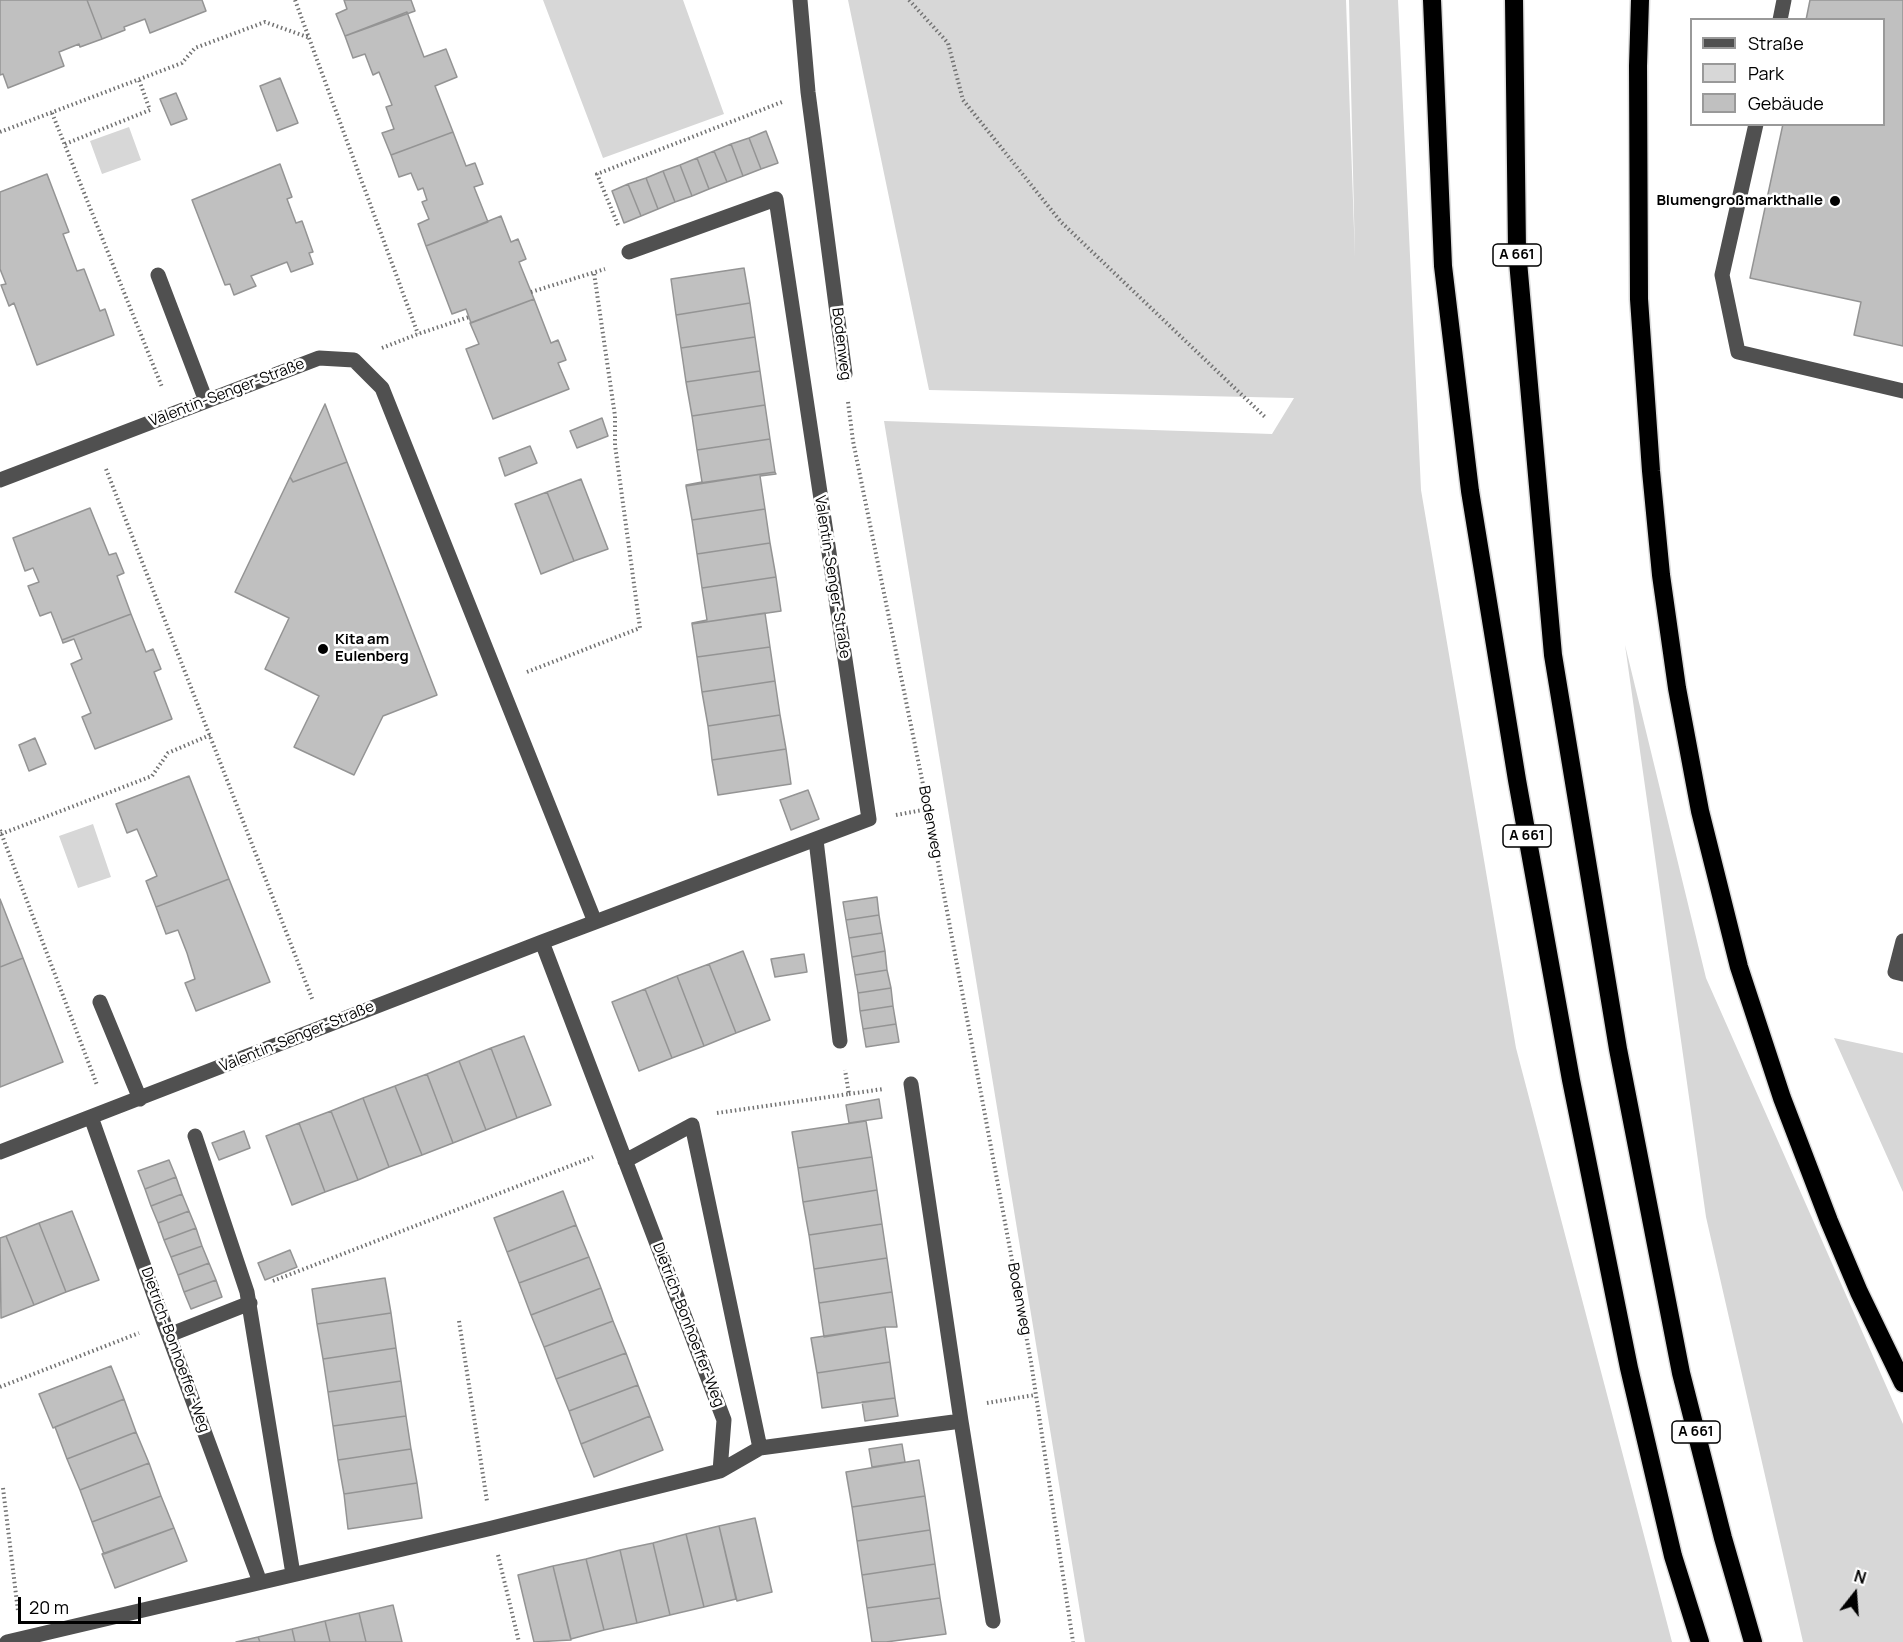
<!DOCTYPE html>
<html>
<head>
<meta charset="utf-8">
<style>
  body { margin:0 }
  #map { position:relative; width:1903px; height:1642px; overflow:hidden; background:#fff; font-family:Manrope,sans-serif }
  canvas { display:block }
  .legend { position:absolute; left:1690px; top:18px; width:195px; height:108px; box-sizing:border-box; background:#fff; border:2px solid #999; margin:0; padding:8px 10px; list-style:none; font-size:18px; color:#000 }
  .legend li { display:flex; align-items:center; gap:12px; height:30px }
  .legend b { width:30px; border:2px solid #999 }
  .north { position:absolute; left:1825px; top:1564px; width:60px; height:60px; -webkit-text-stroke:4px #fff; paint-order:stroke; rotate:17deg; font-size:16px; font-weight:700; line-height:24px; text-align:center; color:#000 }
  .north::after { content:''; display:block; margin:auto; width:21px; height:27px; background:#000; clip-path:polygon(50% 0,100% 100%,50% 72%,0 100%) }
  .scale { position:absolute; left:18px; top:1597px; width:123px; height:27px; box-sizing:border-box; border:3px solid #000; border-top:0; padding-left:8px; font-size:18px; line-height:21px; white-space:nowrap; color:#000; -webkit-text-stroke:4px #fff; paint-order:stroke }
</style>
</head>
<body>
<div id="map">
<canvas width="1903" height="1642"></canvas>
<ul class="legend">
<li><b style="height:8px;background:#505050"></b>Straße</li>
<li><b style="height:16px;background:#d7d7d7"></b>Park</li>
<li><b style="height:16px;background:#c0c0c0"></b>Gebäude</li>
</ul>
<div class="north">N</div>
<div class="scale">20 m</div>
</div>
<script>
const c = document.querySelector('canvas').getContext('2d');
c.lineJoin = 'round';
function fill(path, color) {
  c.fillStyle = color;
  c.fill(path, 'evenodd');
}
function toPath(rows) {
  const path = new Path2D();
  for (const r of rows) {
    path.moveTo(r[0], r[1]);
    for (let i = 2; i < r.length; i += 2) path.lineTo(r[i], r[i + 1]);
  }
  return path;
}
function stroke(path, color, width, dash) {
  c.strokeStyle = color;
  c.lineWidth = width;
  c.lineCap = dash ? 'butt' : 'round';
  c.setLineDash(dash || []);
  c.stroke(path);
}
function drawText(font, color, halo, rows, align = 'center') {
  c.font = font + ' Manrope,sans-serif';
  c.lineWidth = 5;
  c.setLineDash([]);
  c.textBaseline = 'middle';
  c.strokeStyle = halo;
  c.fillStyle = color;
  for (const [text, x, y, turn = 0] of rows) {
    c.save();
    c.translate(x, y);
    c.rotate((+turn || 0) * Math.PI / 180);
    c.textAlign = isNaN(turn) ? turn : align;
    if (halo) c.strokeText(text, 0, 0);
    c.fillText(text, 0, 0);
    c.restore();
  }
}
fill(toPath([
  [543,0,683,0,724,114,603,158],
  [848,0,1346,0,1355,258,1349,0,1398,0,1421,490,1516,1048,1672,1642,1085,1642,884,421,1272,434,1294,398,929,390],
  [129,127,141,160,102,174,90,141],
  [1625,645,1706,978,1903,1424,1903,1642,1803,1642,1706,1217],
  [93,824,111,877,78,888,59,836],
  [1834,1038,1903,1053,1903,1192]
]), '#d7d7d7');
const building = toPath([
  [0,0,87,0,102,39,80,47,79,44,59,52,64,66,8,88,3,74,0,75,0,0],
  [87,0,202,0,206,11,150,33,145,19,124,27,125,30,102,39,87,0],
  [344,0,411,0,415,11,345,36,336,14,347,9,344,0],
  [1810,0,1903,0,1903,346,1854,335,1861,302,1750,278,1783,124,1884,124,1884,20,1806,20,1810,0],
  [407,12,424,57,446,49,457,77,435,86,453,132,391,155,382,133,394,129,386,107,392,105,379,72,373,75,365,54,353,58,345,36,407,12],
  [280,78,298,123,277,131,260,86,280,78],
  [176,93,187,119,171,125,160,99,176,93],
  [766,131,778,163,761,169,749,138,766,131],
  [453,132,466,166,475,163,483,184,474,187,488,222,426,246,418,224,429,219,422,202,427,200,423,188,418,190,411,173,399,177,391,155,453,132],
  [749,138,761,169,743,176,731,144,749,138],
  [731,144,743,176,727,182,714,151,731,144],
  [714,151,727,182,709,189,697,158,714,151],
  [697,158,709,189,692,196,680,165,697,158],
  [280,164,292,197,287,199,296,223,302,221,313,252,309,253,313,264,291,272,287,262,251,276,256,286,234,295,230,284,225,285,192,200,280,164],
  [680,165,692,196,675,202,663,171,680,165],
  [663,171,675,202,658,209,646,178,663,171],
  [47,174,69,232,63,234,77,271,84,269,100,311,105,309,114,335,37,365,14,303,9,306,1,285,6,284,0,269,0,192,47,174],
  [646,178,658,209,641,216,628,184,646,178],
  [628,184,641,216,624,223,612,191,628,184],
  [501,216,511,242,518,239,526,259,519,262,534,299,471,323,466,309,452,314,426,246,501,216],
  [744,268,750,303,676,315,671,279,744,268],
  [534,299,551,343,558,340,566,360,558,363,569,389,493,419,466,349,479,344,470,323,534,299],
  [750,303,755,337,681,348,676,315,750,303],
  [755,337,760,371,686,382,681,348,755,337],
  [760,371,765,405,692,416,686,382,760,371],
  [325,404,347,462,293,482,290,477,325,404],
  [765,405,770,439,697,450,692,416,765,405],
  [602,418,608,436,577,448,570,431,602,418],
  [770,439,775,472,686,485,702,482,697,450,770,439],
  [530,446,537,463,505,476,499,458,530,446],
  [347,462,437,695,383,716,354,775,294,747,319,696,265,669,289,618,235,592,290,477,293,482,347,462],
  [775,472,776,474,760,476,765,509,692,520,686,486,775,472],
  [581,479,608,549,574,561,547,492,581,479],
  [547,492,574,561,541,574,515,504,547,492],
  [90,508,109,555,116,553,124,573,117,576,131,614,62,640,51,612,40,616,28,586,39,582,33,568,25,571,13,538,90,508],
  [765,509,770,543,697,554,692,520,765,509],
  [770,543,776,577,702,588,697,554,770,543],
  [776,577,781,611,692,624,692,623,707,620,702,588,776,577],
  [765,613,770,647,697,657,692,624,765,613],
  [131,614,146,652,153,649,161,669,154,672,172,719,95,749,82,717,91,713,71,664,82,659,74,639,63,643,62,640,131,614],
  [770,647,775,681,702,692,697,657,770,647],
  [775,681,780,715,708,726,702,692,775,681],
  [780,715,786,749,712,760,708,726,780,715],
  [35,738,46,764,29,771,19,745,35,738],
  [786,749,791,784,718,795,712,760,786,749],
  [189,776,229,879,156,907,146,881,157,876,137,829,127,833,116,804,189,776],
  [808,790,819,819,791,830,780,800,808,790],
  [229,879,270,982,196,1011,185,983,195,979,187,953,178,930,166,934,156,907,229,879],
  [877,897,879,915,846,920,843,902,877,897],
  [0,899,23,958,0,967,0,899],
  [879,915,882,933,849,938,846,920,879,915],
  [882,933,885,951,852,957,849,938,882,933],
  [743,951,770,1020,736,1033,709,964,743,951],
  [885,951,887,970,855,975,852,957,885,951],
  [804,954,807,972,775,977,771,959,804,954],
  [23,958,63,1062,0,1087,0,967,23,958],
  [709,964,736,1033,704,1046,677,976,709,964],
  [887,970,891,988,858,993,855,975,887,970],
  [677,976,704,1046,672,1058,645,989,677,976],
  [891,988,893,1006,860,1011,858,993,891,988],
  [645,989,672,1058,639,1071,612,1002,645,989],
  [893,1006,896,1024,863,1029,860,1011,893,1006],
  [896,1024,899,1042,866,1047,863,1029,896,1024],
  [524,1036,551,1105,517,1118,491,1048,524,1036],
  [491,1048,517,1118,486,1130,459,1061,491,1048],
  [459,1061,486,1130,453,1143,427,1074,459,1061],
  [427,1074,453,1143,422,1155,395,1086,427,1074],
  [395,1086,422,1155,389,1167,363,1098,395,1086],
  [363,1098,389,1167,358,1180,331,1111,363,1098],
  [879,1099,882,1118,849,1123,846,1105,879,1099],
  [331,1111,358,1180,325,1192,299,1123,331,1111],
  [866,1121,872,1157,798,1168,792,1132,866,1121],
  [299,1123,325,1192,292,1205,266,1136,299,1123],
  [244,1131,250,1148,219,1160,212,1143,244,1131],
  [872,1157,877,1190,803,1202,798,1168,872,1157],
  [169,1160,176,1177,145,1189,138,1171,169,1160],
  [176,1177,182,1194,151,1206,145,1189,176,1177],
  [877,1190,882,1224,809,1235,803,1202,877,1190],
  [563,1191,576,1225,507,1252,494,1218,563,1191],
  [182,1194,189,1211,158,1223,151,1206,182,1194],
  [72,1211,99,1280,66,1292,39,1223,72,1211],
  [189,1211,196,1228,164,1240,158,1223,189,1211],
  [39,1223,66,1292,34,1305,6,1236,39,1223],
  [882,1224,887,1258,814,1269,809,1235,882,1224],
  [576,1225,589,1257,519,1283,507,1252,576,1225],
  [196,1228,202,1246,171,1257,164,1240,196,1228],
  [6,1236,34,1305,1,1318,0,1238,6,1236],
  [202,1246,209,1263,178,1275,171,1257,202,1246],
  [290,1250,297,1267,265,1280,258,1263,290,1250],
  [589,1257,601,1288,531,1315,519,1283,589,1257],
  [887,1258,892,1292,819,1303,814,1269,887,1258],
  [209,1263,216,1280,184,1292,178,1275,209,1263],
  [385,1278,391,1313,317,1324,312,1289,385,1278],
  [216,1280,222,1297,191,1309,184,1292,216,1280],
  [601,1288,613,1321,544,1347,531,1315,601,1288],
  [892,1292,897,1327,885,1327,824,1337,819,1303,892,1292],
  [391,1313,396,1348,323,1359,317,1324,391,1313],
  [613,1321,626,1353,556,1379,544,1347,613,1321],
  [885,1327,890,1362,817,1373,811,1338,885,1327],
  [396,1348,401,1381,328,1392,323,1359,396,1348],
  [626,1353,638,1385,569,1411,556,1379,626,1353],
  [890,1362,895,1398,822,1408,817,1373,890,1362],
  [111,1366,124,1399,53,1428,39,1394,111,1366],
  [401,1381,406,1416,333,1426,328,1392,401,1381],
  [638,1385,650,1416,581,1444,569,1411,638,1385],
  [895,1398,898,1416,865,1421,862,1402,895,1398],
  [124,1399,136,1432,67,1459,55,1427,124,1399],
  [406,1416,411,1449,338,1460,333,1426,406,1416],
  [650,1416,663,1450,594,1477,581,1444,650,1416],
  [136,1432,149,1463,80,1490,67,1459,136,1432],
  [902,1444,905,1462,872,1467,869,1449,902,1444],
  [411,1449,417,1483,344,1494,338,1460,411,1449],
  [919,1460,925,1496,852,1507,846,1472,919,1460],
  [149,1463,161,1496,92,1522,80,1490,149,1463],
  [417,1483,422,1518,348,1529,344,1494,417,1483],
  [161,1496,174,1528,104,1554,92,1522,161,1496],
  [925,1496,930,1530,857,1541,852,1507,925,1496],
  [755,1518,772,1592,737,1601,719,1526,755,1518],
  [719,1526,736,1599,704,1607,686,1534,719,1526],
  [174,1528,187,1561,115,1588,102,1554,174,1528],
  [930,1530,935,1564,862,1575,857,1541,930,1530],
  [686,1534,704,1607,670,1615,653,1543,686,1534],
  [653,1543,670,1615,637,1623,620,1550,653,1543],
  [620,1550,637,1623,604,1630,586,1559,620,1550],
  [586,1559,604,1630,571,1639,553,1566,586,1559],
  [935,1564,940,1598,867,1608,862,1575,935,1564],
  [553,1566,571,1640,534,1642,518,1575,553,1566],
  [940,1598,946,1634,886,1642,872,1642,867,1608,940,1598],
  [393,1605,402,1642,366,1642,359,1613,393,1605],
  [359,1613,366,1642,330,1642,325,1621,359,1613],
  [325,1621,330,1642,295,1642,292,1629,325,1621],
  [292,1629,295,1642,260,1642,258,1637,292,1629],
  [258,1637,260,1642,236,1642,258,1637]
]);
fill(building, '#c0c0c0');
stroke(building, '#949494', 1.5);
const highway = toPath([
  [1432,0,1443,266,1470,491,1517,780,1571,1080,1629,1368,1673,1556,1700,1642],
  [1514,0,1517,250,1553,655,1618,1049,1681,1373,1723,1538,1753,1642],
  [1640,0,1638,66,1639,299,1651,471,1661,575,1677,688,1700,811,1739,967,1782,1098,1829,1221,1859,1292,1903,1383]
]);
stroke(highway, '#dbdbdb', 21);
stroke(toPath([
  [295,0,418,334],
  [909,0,948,43,963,100,1061,222,1265,417],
  [52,113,162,387],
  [0,132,182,63,195,48,265,22,310,38],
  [65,144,150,110,139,80],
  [618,225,597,174,782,102],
  [531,292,605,269],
  [382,348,418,334,469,317],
  [848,402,853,441,928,809,1031,1362,1073,1642],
  [106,469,313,1001],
  [527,672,640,628,615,445,615,416,594,273],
  [896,815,928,809],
  [0,830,97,1085],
  [1,834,152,776,168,753,210,735],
  [849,1094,883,1089],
  [717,1113,849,1094,845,1070],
  [273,1281,593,1157],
  [459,1321,487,1501],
  [0,1387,139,1333],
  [987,1403,1035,1395],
  [3,1488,18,1611],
  [498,1555,519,1642]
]), '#727272', 4, [1.5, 3]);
stroke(toPath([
  [800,0,808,92,845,374],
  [1780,20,1784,0],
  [1756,124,1722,275,1738,352,1903,391],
  [158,275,206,401],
  [0,480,319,358,354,360,382,388,595,922],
  [816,840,840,1041],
  [1903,941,1895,972,1903,974],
  [100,1002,140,1099],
  [91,1117,164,1323,260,1582],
  [195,1136,247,1292,293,1574],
  [0,1152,542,942,869,819,776,199,629,252],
  [625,1161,692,1125,760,1448],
  [169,1335,250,1303],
  [961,1421,993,1621],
  [720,1471,760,1448,961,1421,911,1084],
  [7,1642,492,1528,720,1471,724,1420,542,942]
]), '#505050', 15);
stroke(highway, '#000', 18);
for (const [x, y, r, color] of [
  [1835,201,6,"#000"],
  [323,649,6,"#000"]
]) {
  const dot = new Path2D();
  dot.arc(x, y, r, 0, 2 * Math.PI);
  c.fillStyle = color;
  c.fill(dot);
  stroke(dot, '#fff', 2);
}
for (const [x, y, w] of [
  [1517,255,48],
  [1527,836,48],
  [1696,1432,48]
]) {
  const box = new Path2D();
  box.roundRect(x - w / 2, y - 11, w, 22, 4.5);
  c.fillStyle = '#fff';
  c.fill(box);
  stroke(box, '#000', 1.5);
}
drawText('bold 14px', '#000', null, [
  ["A 661",1517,255],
  ["A 661",1527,836],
  ["A 661",1696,1432]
]);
drawText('bold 15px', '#000', '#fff', [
  ["Blumengroßmarkthalle",1823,201],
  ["Kita am",335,640,"left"],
  ["Eulenberg",335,657,"left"]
], 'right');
drawText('15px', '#000', '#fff', [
  ["Bodenweg",841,344,83],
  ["Valentin-Senger-Straße",227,393,-21],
  ["Valentin-Senger-Straße",832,577,81],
  ["Bodenweg",930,822,79],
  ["Valentin-Senger-Straße",297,1037,-22],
  ["Bodenweg",1019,1299,79],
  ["Dietrich-Bonhoeffer-Weg",688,1325,69],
  ["Dietrich-Bonhoeffer-Weg",175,1350,70]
]);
</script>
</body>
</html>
